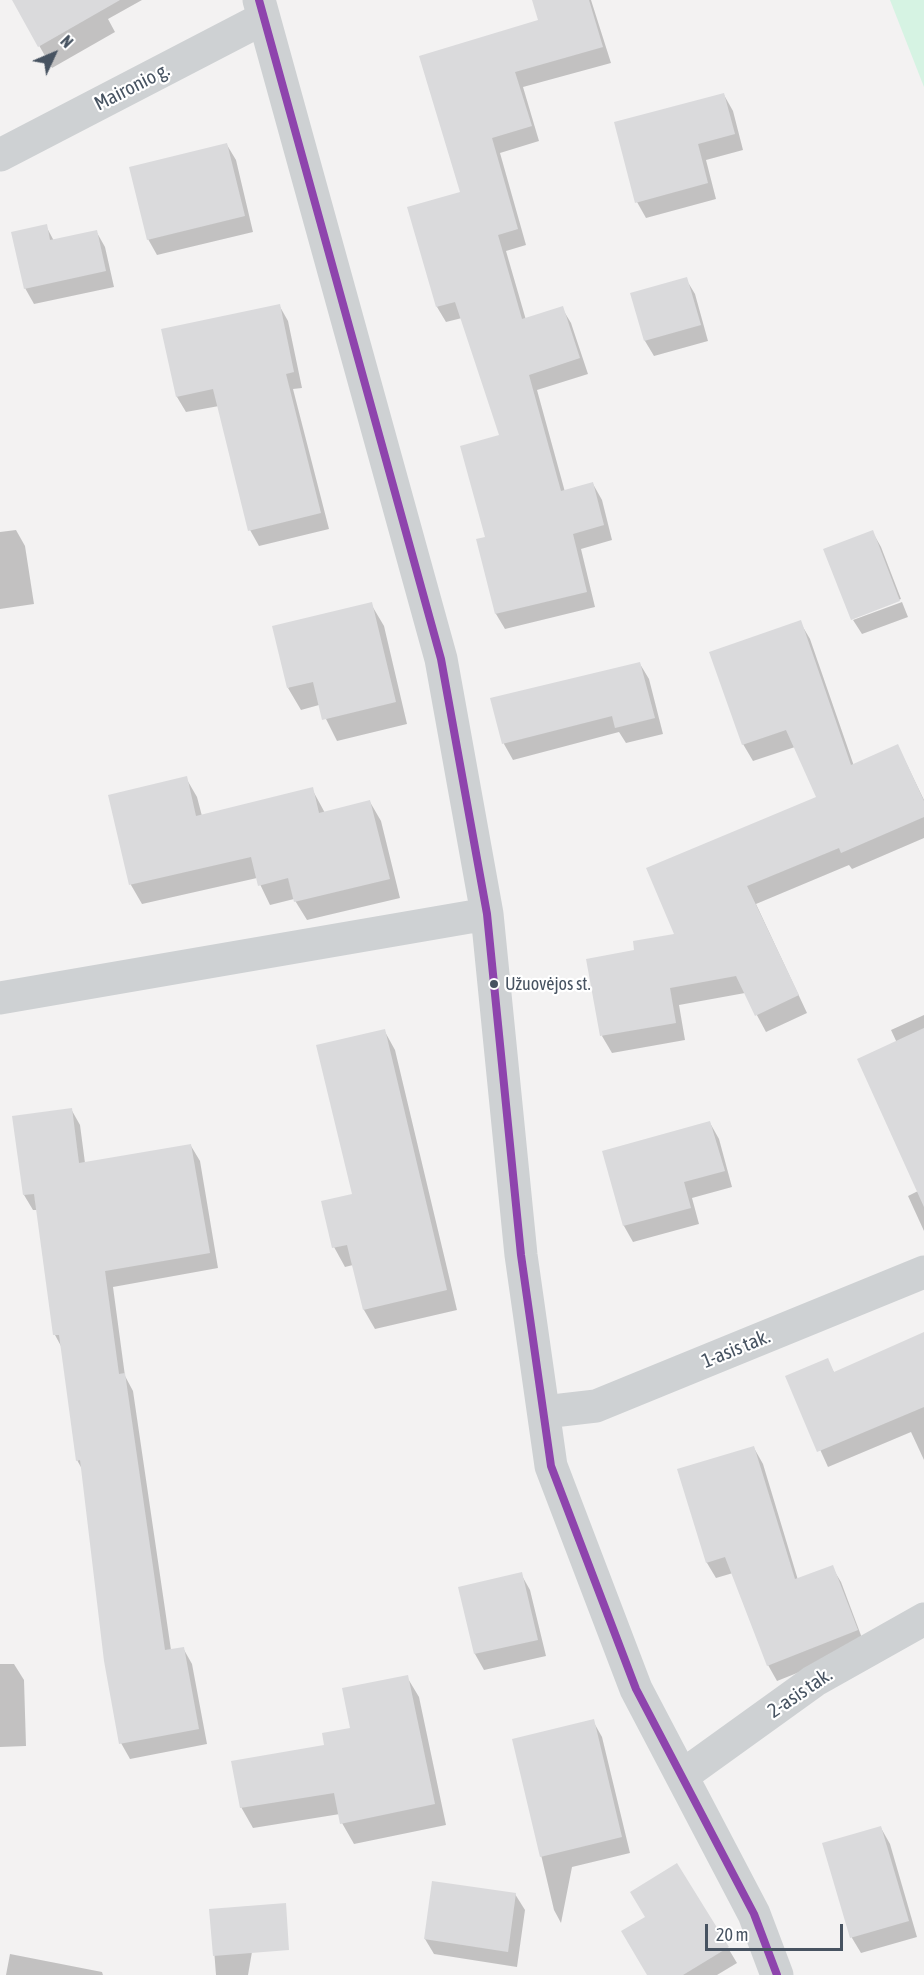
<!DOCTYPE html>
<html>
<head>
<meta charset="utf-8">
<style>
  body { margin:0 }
  #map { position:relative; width:924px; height:1975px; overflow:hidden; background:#f3f2f2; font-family:"Asap Condensed",sans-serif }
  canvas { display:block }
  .north { position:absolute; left:24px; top:24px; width:60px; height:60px; -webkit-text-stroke:4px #fff; paint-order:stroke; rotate:46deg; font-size:16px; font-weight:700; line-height:24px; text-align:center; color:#475361 }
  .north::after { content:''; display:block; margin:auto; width:21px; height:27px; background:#475361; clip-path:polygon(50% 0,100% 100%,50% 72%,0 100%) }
  .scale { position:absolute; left:705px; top:1924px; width:138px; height:27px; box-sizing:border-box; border:3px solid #475361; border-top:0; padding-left:8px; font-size:18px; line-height:21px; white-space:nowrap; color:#475361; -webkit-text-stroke:4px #fff; paint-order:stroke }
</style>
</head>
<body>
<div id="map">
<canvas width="924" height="1975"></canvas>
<div class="north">N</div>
<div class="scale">20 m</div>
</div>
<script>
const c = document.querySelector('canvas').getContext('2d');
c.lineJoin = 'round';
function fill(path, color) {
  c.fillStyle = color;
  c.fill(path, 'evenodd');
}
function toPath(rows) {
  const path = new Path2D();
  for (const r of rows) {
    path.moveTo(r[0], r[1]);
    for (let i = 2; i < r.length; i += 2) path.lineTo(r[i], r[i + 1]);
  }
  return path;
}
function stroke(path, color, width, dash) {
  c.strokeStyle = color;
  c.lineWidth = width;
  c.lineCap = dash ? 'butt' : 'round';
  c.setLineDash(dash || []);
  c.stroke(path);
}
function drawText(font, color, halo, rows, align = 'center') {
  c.font = font + ' "Asap Condensed",sans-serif';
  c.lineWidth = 4.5;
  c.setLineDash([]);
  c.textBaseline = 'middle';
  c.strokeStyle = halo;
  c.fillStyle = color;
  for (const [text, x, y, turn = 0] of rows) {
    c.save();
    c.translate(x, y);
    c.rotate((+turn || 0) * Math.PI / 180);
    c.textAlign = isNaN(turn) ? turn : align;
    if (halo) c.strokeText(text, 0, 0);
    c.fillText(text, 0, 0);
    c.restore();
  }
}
fill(toPath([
  [890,0,924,0,924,87]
]), '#d6f3e3');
fill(toPath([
  [13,0,142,0,108,19,115,32,52,68],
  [550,0,591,0,611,63,523,87,539,141,500,153,526,245,506,251,526,320,562,308,571,323,588,374,537,390,565,492,593,484,602,500,612,540,581,549,595,607,505,629,496,614,478,540,487,538,501,436,462,318,446,322,437,307,462,193,421,57,540,21],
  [724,95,733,111,743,150,706,160,716,199,646,218,637,202],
  [227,145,236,160,253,232,157,255,148,239],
  [46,226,54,241,96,231,105,247,114,287,34,304,25,288],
  [686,279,695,294,708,341,654,356,645,341,632,294],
  [279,305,288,321,302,388,293,389,329,529,259,546,250,530,219,406,186,412,177,397,163,330],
  [16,530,25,546,34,604,0,609,0,532],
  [872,531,881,547,901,599,852,618],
  [902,602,908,617,862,634,853,620],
  [371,604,384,626,407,724,337,741,319,705,301,710,288,688],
  [800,622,810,639,854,766,898,746,924,800,924,838,852,869,849,865,756,904,807,1013,766,1032,745,993,679,1005,685,1040,612,1053,602,1036,636,952,676,935,818,798,795,747,753,761,743,744],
  [640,664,649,679,663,734,626,743,619,732,513,760,504,744,492,699],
  [186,778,197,797,202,816,312,789,325,813,370,802,381,821,400,898,307,920,294,899,270,905,257,878,142,904,131,885,110,796],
  [924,1015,924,1231,908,1196,918,1191,897,1043,891,1030],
  [384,1030,395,1050,457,1310,375,1329,364,1310,353,1265,345,1267,334,1247,353,1195],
  [71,1109,80,1125,85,1163,191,1146,200,1161,218,1268,113,1287,125,1376,133,1391,171,1650,183,1648,192,1664,207,1744,130,1759,121,1743,82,1469,77,1460,62,1348,55,1335,38,1210,33,1210,24,1195],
  [710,1123,719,1139,732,1187,692,1198,699,1224,633,1242,624,1226,604,1152],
  [924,1334,924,1460,911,1432,828,1467,787,1377,827,1360,835,1374],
  [754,1448,763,1464,798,1580,832,1567,841,1582,865,1646,777,1681,768,1665,733,1573,716,1578,707,1563,679,1470],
  [521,1574,530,1590,546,1656,484,1670,475,1654,460,1588],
  [0,1664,14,1664,24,1680,26,1746,0,1747],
  [407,1677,419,1697,446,1825,354,1844,342,1823,340,1814,253,1828,241,1807,352,1729],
  [593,1721,602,1737,630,1853,572,1867,561,1923,554,1910,514,1740],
  [881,1828,890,1844,917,1937,861,1953,852,1938,824,1844],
  [515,1894,525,1910,517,1967,434,1954,425,1939],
  [211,1910,257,1923,248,1975,216,1975],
  [728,1948,737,1963,717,1975,649,1975],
  [10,1954,102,1972,103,1975,6,1975]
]), '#0003');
fill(toPath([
  [12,0,120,0,38,47],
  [532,0,589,0,603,47,515,72,532,126,492,138,518,229,498,235,522,319,563,306,580,358,529,375,561,491,593,482,604,525,573,534,587,592,495,614,476,539,485,537,460,446,499,435,455,302,436,307,407,207,460,192,419,56,538,20],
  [724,93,735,134,698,144,708,183,635,203,614,122],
  [227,143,245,216,147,240,129,167],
  [47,224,50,240,97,230,106,271,24,289,11,232],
  [687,277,701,325,644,341,630,293],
  [280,304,294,372,286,374,321,513,248,531,213,389,176,397,161,329],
  [873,530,900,601,851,620,823,549],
  [372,602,396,702,322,720,313,682,287,688,272,626],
  [801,620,851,765,898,744,924,801,924,817,841,853,839,848,747,886,799,995,755,1016,736,976,670,988,676,1023,600,1036,586,959,634,950,633,941,674,934,646,868,816,797,786,730,742,745,709,652],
  [640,662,655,718,615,728,612,716,502,744,490,698],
  [187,776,196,816,313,787,319,813,370,800,390,879,294,902,288,878,258,886,251,857,129,885,108,795],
  [924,1028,924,1207,857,1059],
  [385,1029,447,1290,363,1310,347,1245,332,1248,321,1201,352,1194,316,1045],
  [72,1108,79,1163,191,1144,210,1253,105,1271,119,1374,125,1373,165,1650,184,1647,199,1729,119,1744,104,1661,80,1460,76,1461,59,1335,53,1335,34,1194,23,1195,12,1116],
  [710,1121,725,1171,684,1182,691,1208,623,1226,602,1151],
  [924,1332,924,1407,817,1452,785,1376,828,1358,834,1372],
  [754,1446,795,1579,833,1565,858,1630,767,1666,725,1557,706,1563,677,1469],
  [522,1572,538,1640,474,1654,458,1587],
  [408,1675,435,1804,340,1824,334,1793,240,1808,231,1761,324,1745,322,1733,350,1728,342,1688],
  [594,1719,622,1837,540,1857,512,1739],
  [881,1826,909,1921,850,1938,822,1843],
  [677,1863,729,1947,683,1975,647,1975,621,1931,645,1917,630,1892],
  [432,1881,516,1893,508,1952,424,1939],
  [286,1903,289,1950,213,1956,209,1909]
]), '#dadadc');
stroke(toPath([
  [259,0,441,659,487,914,521,1255,551,1466,636,1689,754,1914,777,1975],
  [0,155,264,18],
  [0,998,487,914],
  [544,1412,596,1406,924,1272],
  [682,1776,814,1681,924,1619]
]), '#ced1d3', 33);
stroke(toPath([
  [259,0,441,659,487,914,521,1255,551,1466,636,1689,754,1914,777,1975]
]), '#8e44ad', 8);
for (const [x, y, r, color] of [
  [494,984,5,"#475361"]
]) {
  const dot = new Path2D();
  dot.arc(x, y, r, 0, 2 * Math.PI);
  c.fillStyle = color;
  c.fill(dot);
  stroke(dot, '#fff', 2);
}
drawText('18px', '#475361', '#fff', [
  ["Užuovėjos st.",505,984]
], 'left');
drawText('20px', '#475361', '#fff', [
  ["Maironio g.",132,87,-27],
  ["1-asis tak.",736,1349,-22],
  ["2-asis tak.",800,1693,-34]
]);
</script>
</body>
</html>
